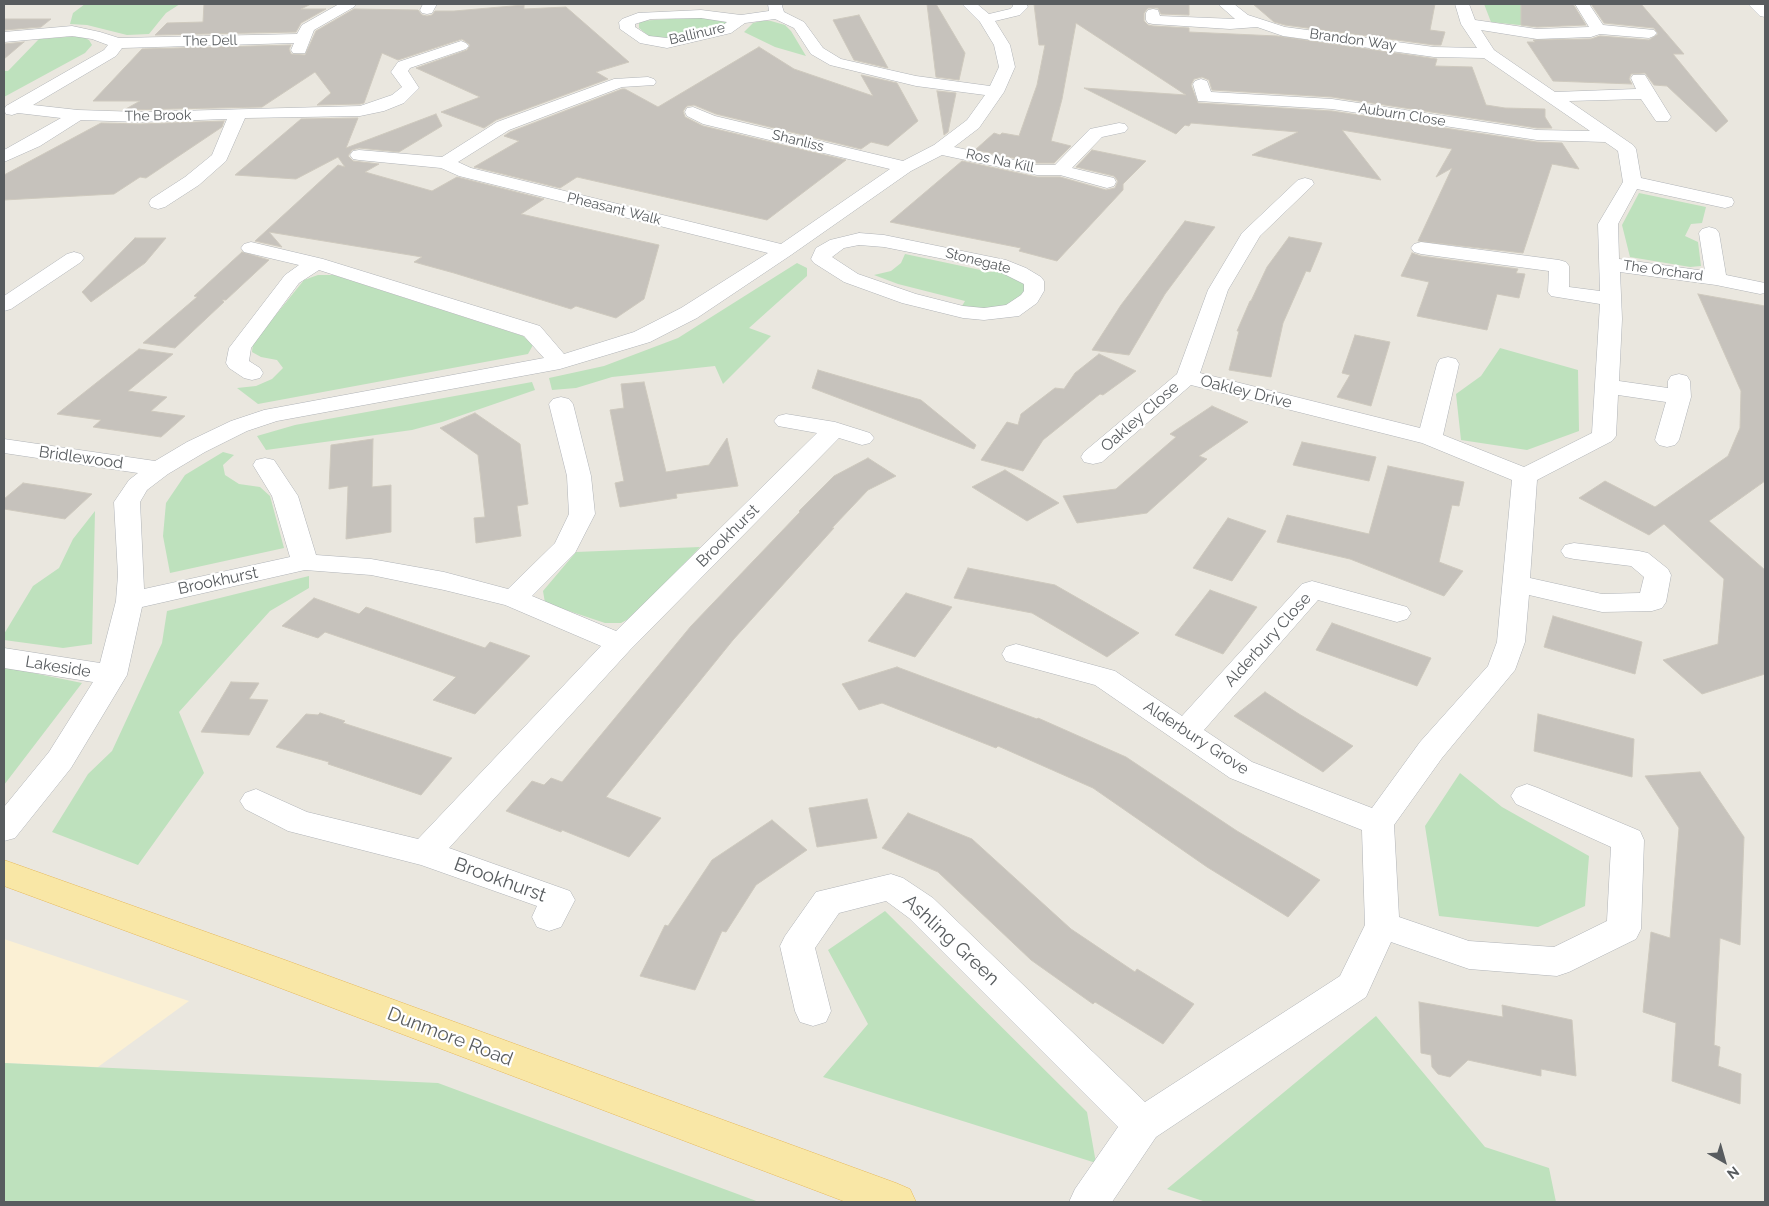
<!DOCTYPE html>
<html>
<head>
<meta charset="utf-8">
<style>
  body { margin:0 }
  #map { position:relative; width:1769px; height:1206px; overflow:hidden; background:#eae7df; font-family:Raleway,sans-serif }
  canvas { display:block }
  .frame { position:absolute; inset:0; border:5px solid #585c5f; pointer-events:none }
  .north { position:absolute; left:1699px; top:1136px; width:50px; height:50px; -webkit-text-stroke:4px #fff; paint-order:stroke; rotate:142deg; font-size:14px; font-weight:700; line-height:20px; text-align:center; color:#585c5f }
  .north::after { content:''; display:block; margin:auto; width:18px; height:22px; background:#585c5f; clip-path:polygon(50% 0,100% 100%,50% 72%,0 100%) }
</style>
</head>
<body>
<div id="map">
<canvas width="1769" height="1206"></canvas>
<div class="frame"></div>
<div class="north">N</div>
</div>
<script>
const c = document.querySelector('canvas').getContext('2d');
c.lineJoin = 'round';
function fill(path, color) {
  c.fillStyle = color;
  c.fill(path, 'evenodd');
}
function toPath(rows) {
  const path = new Path2D();
  for (const r of rows) {
    path.moveTo(r[0], r[1]);
    for (let i = 2; i < r.length; i += 2) path.lineTo(r[i], r[i + 1]);
  }
  return path;
}
function stroke(path, color, width, dash) {
  c.strokeStyle = color;
  c.lineWidth = width;
  c.lineCap = dash ? 'butt' : 'round';
  c.setLineDash(dash || []);
  c.stroke(path);
}
function drawText(font, color, halo, rows, align = 'center') {
  c.font = font + ' Raleway,sans-serif';
  c.lineWidth = 4.5;
  c.setLineDash([]);
  c.textBaseline = 'middle';
  c.strokeStyle = halo;
  c.fillStyle = color;
  for (const [text, x, y, turn = 0] of rows) {
    c.save();
    c.translate(x, y);
    c.rotate((+turn || 0) * Math.PI / 180);
    c.textAlign = isNaN(turn) ? turn : align;
    if (halo) c.strokeText(text, 0, 0);
    c.fillText(text, 0, 0);
    c.restore();
  }
}
fill(toPath([
  [4,939,189,1001,98,1067,4,1063]
]), '#fbf0d4');
fill(toPath([
  [85,4,180,4,166,13,149,34,127,35,87,25,70,24,73,13],
  [1484,4,1568,4,1578,24,1538,27,1491,22],
  [700,17,726,21,726,25,718,29,670,40,651,38,639,28,639,21],
  [761,21,771,21,785,25,791,31,806,56,775,47,744,32,753,23],
  [81,36,89,40,92,45,85,53,4,97,4,71,8,71,39,39],
  [1639,193,1706,207,1702,223,1691,224,1685,236,1698,242,1701,266,1690,267,1630,257,1622,225],
  [905,254,990,272,999,270,1015,275,1024,285,1024,295,1015,302,999,307,980,309,962,306,965,301,898,284,874,275,891,271,901,263],
  [797,263,807,268,807,276,749,328,771,336,723,384,715,366,612,377,576,388,552,390,549,378,604,366,678,338],
  [318,275,334,275,523,336,533,345,528,354,258,404,237,388,256,386,272,379,283,368,277,360,261,357,252,352,253,343,304,280],
  [1500,348,1578,370,1579,431,1527,450,1461,440,1456,394,1481,376],
  [532,382,535,390,442,422,412,430,266,450,257,436,295,425],
  [223,452,234,455,223,465,225,475,239,484,260,487,270,496,284,548,170,573,163,536,166,503,185,475],
  [95,511,92,644,63,648,4,640,4,634,33,586,59,568,73,539],
  [700,547,638,614,621,623,605,623,545,603,543,591,576,552],
  [309,576,309,588,270,611,179,712,204,773,138,865,52,832,88,774,112,751,162,643,167,611],
  [4,667,82,683,4,785],
  [1460,773,1502,807,1589,856,1585,906,1538,927,1439,916,1425,826],
  [885,911,1087,1112,1096,1163,823,1077,868,1024,828,950],
  [1376,1016,1485,1147,1549,1168,1556,1202,1206,1202,1167,1189],
  [4,1063,438,1083,759,1202,4,1202]
]), '#bee1bd');
const building = toPath([
  [204,4,311,4,301,9,326,9,301,23,296,32,155,35,167,23,203,22,204,4],
  [927,4,936,4,965,53,959,80,936,77,927,4],
  [1034,4,1189,4,1189,15,1161,14,1158,8,1148,8,1144,13,1144,21,1148,25,1153,26,1189,28,1189,32,1277,36,1437,59,1435,66,1472,67,1486,105,1505,108,1545,109,1545,117,1552,128,1537,128,1332,97,1212,90,1209,80,1202,77,1194,79,1191,85,1198,103,1332,111,1537,142,1562,143,1579,169,1552,164,1523,253,1418,241,1452,168,1436,177,1452,149,1342,130,1381,180,1252,155,1298,132,1191,123,1189,126,1185,125,1176,134,1084,88,1186,95,1076,23,1062,99,1051,141,1071,146,1054,163,1037,163,975,150,994,133,1000,135,1002,133,1019,136,1037,85,1045,45,1039,45,1034,4],
  [1253,4,1435,4,1430,30,1445,32,1441,45,1434,45,1285,25,1274,22,1253,4],
  [1521,4,1573,4,1586,25,1537,27,1521,25,1521,4],
  [1591,4,1641,4,1684,54,1673,54,1728,121,1716,132,1667,86,1654,85,1645,73,1631,74,1629,79,1632,84,1553,81,1527,42,1535,42,1533,40,1591,39,1600,36,1649,40,1658,34,1654,28,1604,23,1591,4],
  [524,5,524,9,566,7,629,62,596,72,608,79,496,120,484,128,441,112,480,97,416,68,467,50,470,45,462,39,398,60,382,53,364,103,360,104,317,105,331,93,315,72,262,107,124,110,140,101,93,101,142,49,291,45,289,49,291,54,305,55,316,31,354,9,418,10,422,15,427,16,432,15,435,11,454,11,524,5],
  [859,15,888,68,854,60,833,20,859,15],
  [4,19,51,19,41,27,4,30,4,19],
  [24,42,4,59,4,44,24,42],
  [759,47,794,69,873,96,861,75,897,83,918,121,888,146,871,142,861,149,716,114,694,105,687,106,683,111,685,117,703,126,846,160,767,220,577,177,560,188,474,167,519,141,504,136,510,132,622,89,625,89,658,107,759,47],
  [937,91,956,93,948,132,944,135,937,91],
  [436,114,442,126,399,152,359,148,352,150,348,156,353,161,379,164,365,172,432,191,457,177,544,199,521,214,659,245,644,299,616,318,576,306,571,309,454,273,414,262,422,257,269,232,282,247,255,241,338,165,345,167,338,157,296,179,235,175,301,119,358,118,346,148,436,114],
  [224,121,222,127,146,178,140,177,114,194,4,200,4,175,101,123,140,124,224,121],
  [1092,150,1146,161,1123,184,1123,190,1057,261,1019,251,1021,248,890,222,962,161,1037,177,1060,177,1106,190,1115,188,1118,181,1114,176,1076,167,1092,150],
  [1185,221,1215,227,1165,294,1129,355,1092,350,1121,305,1185,221],
  [1289,237,1322,243,1310,272,1306,271,1283,323,1271,377,1229,370,1239,331,1237,331,1250,301,1251,301,1267,267,1289,237],
  [135,238,166,238,145,263,91,302,82,292,135,238],
  [242,252,269,260,226,300,222,300,224,302,175,348,143,343,197,297,194,296,242,252],
  [1412,253,1421,256,1518,269,1516,273,1525,274,1519,298,1497,294,1487,330,1417,316,1429,282,1401,276,1412,253],
  [1698,294,1765,306,1765,481,1709,521,1765,570,1765,674,1702,694,1663,660,1718,644,1724,579,1664,524,1649,535,1579,498,1605,481,1655,507,1728,456,1740,428,1741,391,1698,294],
  [1355,335,1390,342,1371,406,1337,397,1350,375,1342,373,1355,335],
  [139,349,173,354,128,391,167,397,151,411,185,416,161,437,93,427,101,420,57,414,139,349],
  [1099,354,1136,371,1103,395,1100,394,1043,440,1023,471,981,460,1007,422,1018,425,1021,414,1055,388,1064,389,1075,373,1099,354],
  [818,370,921,400,976,445,974,449,812,388,818,370],
  [644,382,666,472,709,465,727,438,738,486,676,494,677,498,620,507,615,483,624,481,610,410,624,408,621,384,644,382],
  [1212,406,1248,422,1199,456,1207,459,1147,513,1077,523,1063,496,1116,489,1176,437,1170,434,1212,406],
  [475,413,520,444,528,504,517,506,521,536,476,543,474,518,485,517,478,455,440,428,475,413],
  [373,439,372,487,391,485,391,532,346,539,348,486,329,489,331,445,373,439],
  [1302,442,1376,457,1369,481,1293,465,1302,442],
  [868,458,896,476,868,490,832,528,834,528,733,640,606,797,661,818,629,857,562,830,561,832,506,811,532,781,544,785,551,778,562,782,691,626,800,512,799,511,834,476,868,458],
  [1388,466,1464,482,1459,506,1452,505,1439,562,1463,571,1444,596,1350,559,1277,542,1287,515,1369,534,1388,466],
  [1005,470,1059,503,1027,521,972,487,1005,470],
  [23,483,63,489,92,494,65,519,4,509,4,499,23,483],
  [1228,518,1266,531,1232,581,1193,568,1228,518],
  [968,568,1055,585,1139,633,1107,657,1032,613,954,598,968,568],
  [1210,590,1257,607,1223,654,1175,635,1210,590],
  [906,593,952,607,915,657,868,641,906,593],
  [314,598,359,614,366,607,485,648,490,642,530,656,475,714,433,700,456,677,325,632,318,638,282,626,314,598],
  [1553,616,1642,642,1635,674,1544,647,1553,616],
  [1332,623,1431,658,1417,686,1316,650,1332,623],
  [897,667,1037,719,1038,718,1126,757,1237,831,1320,880,1288,917,1207,867,1093,788,998,746,996,748,882,703,859,710,842,684,897,667],
  [231,682,259,683,249,699,268,700,249,735,201,732,231,682],
  [1265,692,1299,714,1353,746,1323,772,1234,716,1265,692],
  [320,713,345,721,343,723,452,758,421,795,328,764,329,762,276,747,306,714,318,715,320,713],
  [1538,714,1634,739,1632,777,1534,751,1538,714],
  [1700,772,1744,837,1740,945,1720,938,1714,1045,1720,1047,1718,1066,1741,1074,1740,1104,1672,1081,1676,1023,1643,1012,1651,932,1670,938,1679,828,1645,776,1700,772],
  [867,799,877,838,817,847,809,808,867,799],
  [908,813,972,839,1071,929,1135,972,1137,969,1194,1004,1163,1044,1095,1002,1093,1004,1031,960,938,872,882,848,908,813],
  [772,820,807,850,756,885,726,932,722,931,695,990,640,976,665,925,668,926,712,860,772,820],
  [1419,1002,1503,1017,1502,1005,1572,1020,1576,1076,1541,1069,1541,1076,1468,1060,1450,1077,1438,1074,1432,1067,1431,1055,1421,1053,1419,1002]
]);
fill(building, '#c6c2bc');
stroke(building, '#cec9be', 1);
const minor = toPath([
  [339,4,356,4,354,7,314,30,305,53,293,53,291,50,294,43,122,48,116,56,33,105,78,110,140,112,360,106,392,95,402,87,391,72,398,62,461,41,466,43,469,46,466,49,410,68,408,71,419,88,404,103,384,111,360,116,245,118,226,161,199,185,165,207,158,209,151,207,149,203,151,199,185,177,212,155,227,119,140,122,81,120,40,146,4,162,4,150,61,118,18,113,12,115,6,114,4,110,6,106,104,50,108,45,92,39,72,36,4,42,4,32,72,26,100,32,119,38,297,34,302,25,339,4],
  [423,4,437,4,432,13,427,14,422,13,420,10,423,4],
  [768,4,783,4,782,6,784,12,804,22,823,48,841,59,916,76,990,86,999,67,994,45,980,22,962,4,977,4,989,14,1010,9,1013,6,1012,4,1026,4,1028,7,1020,15,995,21,1010,45,1015,67,1004,92,979,128,954,147,1037,165,1055,165,1090,129,1119,123,1125,124,1128,128,1125,132,1102,137,1072,168,1114,178,1116,182,1114,186,1107,188,1060,175,1037,175,942,155,911,171,791,255,697,318,650,342,560,369,277,421,247,431,205,452,168,474,147,490,140,502,144,589,290,557,272,496,253,465,256,460,265,458,274,460,298,496,316,555,371,559,444,572,508,589,555,543,569,514,567,476,549,404,553,399,561,397,569,399,573,404,591,476,595,514,575,553,532,596,616,631,817,433,778,426,774,421,778,416,786,414,835,422,870,433,874,438,870,443,862,445,839,438,630,650,449,848,570,891,575,900,561,927,549,931,537,927,532,917,537,906,421,865,288,831,245,809,240,801,245,793,256,789,307,812,418,839,601,646,505,605,444,590,371,575,305,570,142,607,127,675,71,768,15,838,4,841,4,807,49,752,93,682,4,668,4,648,100,663,116,601,118,575,114,502,129,480,138,473,4,453,4,439,155,461,187,442,231,421,264,410,544,358,524,336,319,270,299,283,251,348,249,361,260,368,263,373,260,378,252,380,244,378,229,368,226,363,229,348,285,275,299,265,244,252,241,248,244,244,251,242,323,259,540,326,564,354,634,332,681,308,768,253,459,176,441,168,359,160,353,159,350,155,353,151,359,150,442,157,497,122,614,79,648,77,654,79,656,82,654,85,622,87,509,130,458,162,471,168,781,244,890,169,703,124,687,116,685,112,687,108,693,107,715,116,903,161,934,145,967,120,985,95,916,86,830,65,811,54,794,28,775,19,745,23,731,33,667,48,640,43,620,29,619,22,622,19,638,13,701,10,741,15,769,11,768,4],
  [701,18,727,22,721,27,667,38,649,36,635,27,635,24,651,19,701,18],
  [1218,4,1234,4,1248,15,1285,27,1434,47,1477,48,1461,24,1455,4,1469,4,1475,20,1537,29,1589,27,1575,4,1589,4,1603,25,1654,30,1657,33,1654,36,1649,38,1600,34,1591,37,1537,39,1481,30,1494,50,1555,92,1636,89,1631,78,1633,75,1645,75,1671,117,1668,121,1656,121,1641,99,1569,101,1633,145,1636,149,1641,178,1732,198,1734,202,1732,206,1725,208,1637,189,1618,224,1619,259,1705,271,1699,233,1702,229,1709,227,1716,229,1719,233,1726,275,1765,283,1765,293,1760,294,1716,285,1620,272,1622,319,1619,381,1668,388,1668,381,1671,376,1679,374,1687,376,1690,381,1691,397,1679,440,1675,445,1667,447,1659,445,1655,440,1666,402,1618,395,1616,436,1612,441,1537,480,1530,578,1602,594,1640,593,1644,577,1631,566,1574,559,1565,557,1561,551,1565,545,1574,543,1639,551,1648,553,1668,569,1671,575,1666,602,1662,608,1652,611,1602,612,1529,595,1525,642,1515,670,1442,758,1394,825,1399,917,1469,941,1554,947,1607,921,1611,847,1516,804,1511,796,1516,788,1527,784,1538,788,1640,831,1644,840,1641,929,1636,939,1569,972,1557,976,1469,969,1391,942,1366,997,1156,1137,1112,1202,1069,1202,1075,1189,1118,1127,909,918,886,901,839,913,815,948,831,1011,826,1022,813,1026,800,1022,795,1011,780,946,785,936,816,892,891,874,903,878,933,898,1145,1102,1340,976,1365,925,1362,830,1230,778,1095,685,1006,661,1002,654,1006,647,1016,644,1115,671,1182,716,1302,584,1312,581,1407,607,1411,613,1407,619,1397,622,1318,600,1204,730,1252,762,1372,808,1420,742,1488,666,1497,642,1512,480,1422,443,1191,385,1102,462,1093,464,1084,462,1081,457,1084,452,1177,374,1208,290,1242,233,1298,180,1305,178,1312,180,1314,184,1260,236,1228,290,1200,373,1420,428,1437,364,1440,359,1448,357,1456,359,1459,364,1443,435,1524,467,1592,433,1600,304,1551,296,1548,292,1549,271,1421,254,1414,252,1411,248,1414,244,1421,242,1559,260,1566,262,1569,266,1569,287,1600,291,1598,224,1623,182,1618,151,1605,142,1537,140,1332,109,1198,101,1193,84,1195,81,1201,79,1207,81,1211,92,1332,99,1537,130,1590,131,1484,58,1434,57,1283,36,1257,27,1230,29,1153,24,1148,23,1146,20,1146,13,1148,10,1153,9,1158,10,1160,16,1235,19,1218,4],
  [1748,4,1763,4,1765,5,1765,17,1760,16,1748,4],
  [859,233,884,235,1006,260,1026,268,1041,277,1044,281,1044,291,1037,303,1019,316,984,320,963,318,902,303,844,282,814,263,811,259,816,248,830,240,859,233],
  [859,245,884,247,994,269,1024,284,1024,291,1021,295,1006,305,984,308,963,306,916,294,858,274,832,257,844,248,859,245],
  [74,252,81,254,84,258,81,262,11,309,4,311,4,296,67,254,74,252]
]);
const major = toPath([
  [4,860,285,960,896,1183,910,1189,916,1202,846,1202,259,980,4,886,4,860]
]);
stroke(minor, '#b0b3b7', 1);
stroke(major, '#e6b95c', 1);
fill(minor, '#fff');
fill(major, '#f9e7a6');
drawText('14px', '#585c5f', '#fff', [
  ["Ballinure",697,34,-13],
  ["Brandon Way",1353,40,8],
  ["The Dell",210,41,-1],
  ["Auburn Close",1402,115,9],
  ["The Brook",158,116,-1],
  ["Shanliss",798,141,14],
  ["Ros Na Kill",1000,161,12],
  ["Pheasant Walk",614,209,14],
  ["Stonegate",978,261,14],
  ["The Orchard",1663,271,8]
]);
drawText('16px', '#585c5f', '#fff', [
  ["Oakley Drive",1246,392,14],
  ["Oakley Close",1140,417,-41],
  ["Bridlewood",81,458,8],
  ["Brookhurst",728,536,-45],
  ["Brookhurst",218,581,-12],
  ["Alderbury Close",1268,640,-48],
  ["Lakeside",58,667,9],
  ["Alderbury Grove",1196,738,33]
]);
drawText('19px', '#585c5f', '#fff', [
  ["Brookhurst",500,880,20],
  ["Ashling Green",951,940,43],
  ["Dunmore Road",450,1037,21]
]);
</script>
</body>
</html>
